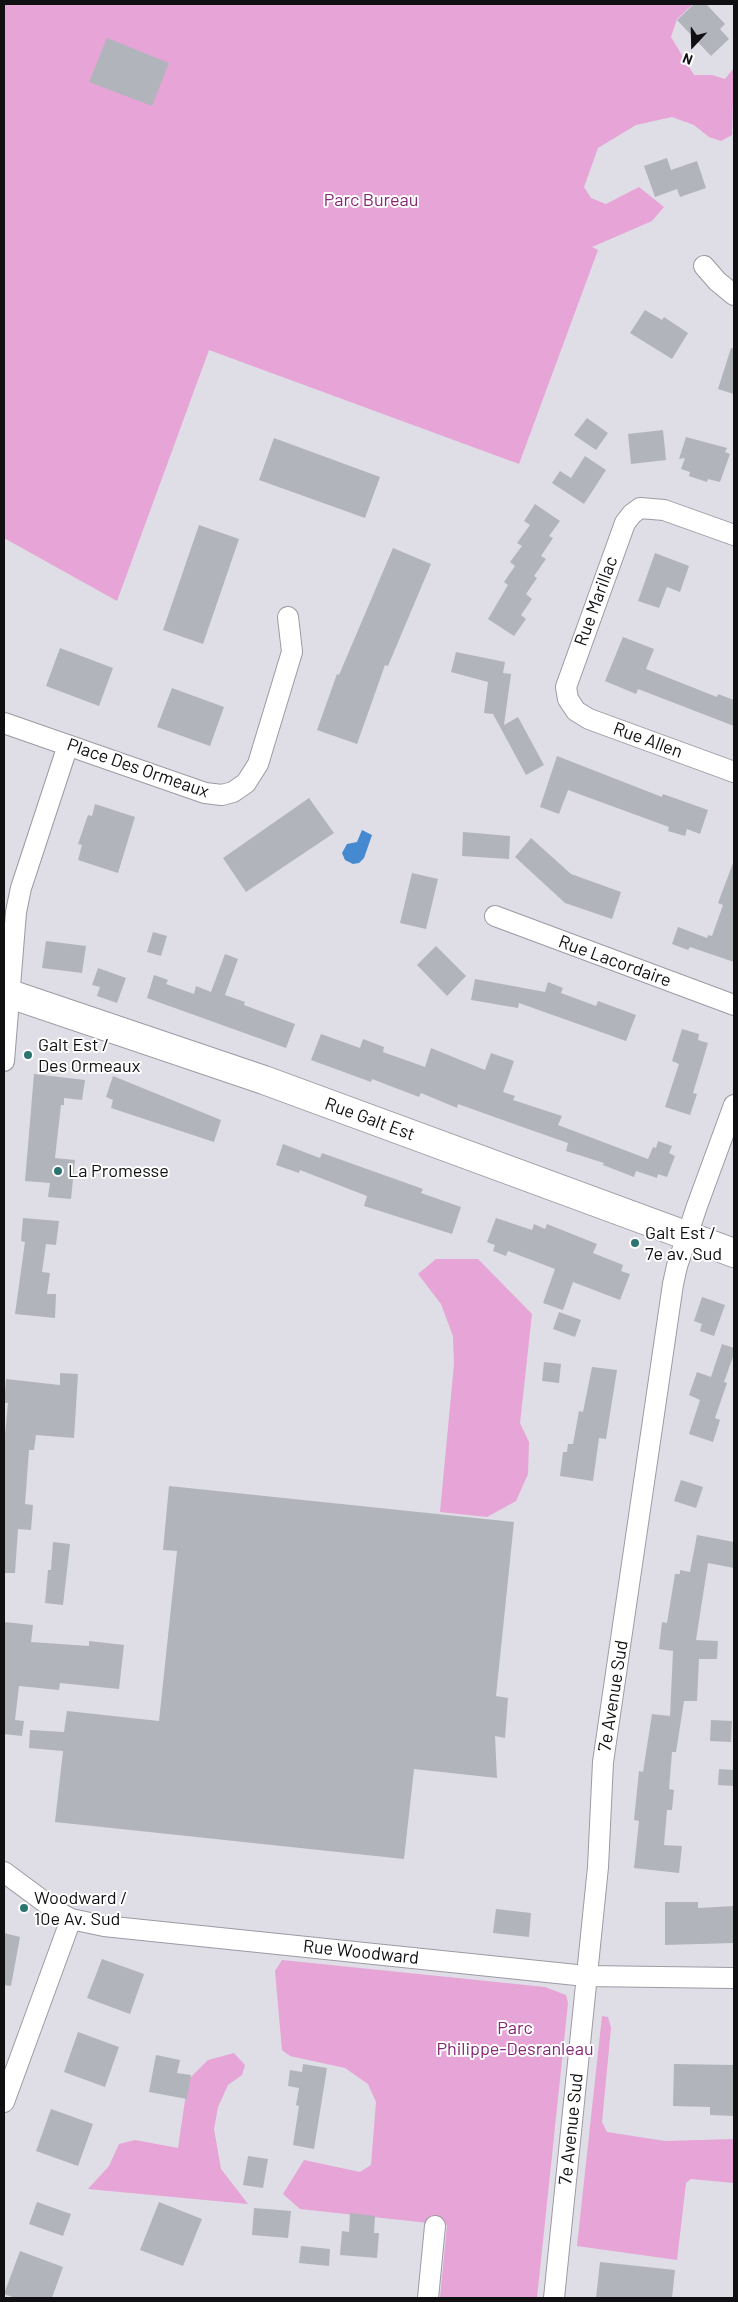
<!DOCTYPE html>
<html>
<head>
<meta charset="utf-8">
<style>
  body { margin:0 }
  #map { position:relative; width:738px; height:2302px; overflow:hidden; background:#dfdde6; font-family:Barlow,sans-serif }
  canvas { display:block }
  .frame { position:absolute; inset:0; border:5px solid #100f12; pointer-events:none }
  .north { position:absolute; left:668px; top:20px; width:50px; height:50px; -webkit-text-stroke:4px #fff; paint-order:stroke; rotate:201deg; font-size:14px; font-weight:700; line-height:20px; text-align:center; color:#100f12 }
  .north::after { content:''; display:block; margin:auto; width:18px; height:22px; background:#100f12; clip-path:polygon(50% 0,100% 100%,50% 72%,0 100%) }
</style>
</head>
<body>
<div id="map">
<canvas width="738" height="2302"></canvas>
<div class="frame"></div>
<div class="north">N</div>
</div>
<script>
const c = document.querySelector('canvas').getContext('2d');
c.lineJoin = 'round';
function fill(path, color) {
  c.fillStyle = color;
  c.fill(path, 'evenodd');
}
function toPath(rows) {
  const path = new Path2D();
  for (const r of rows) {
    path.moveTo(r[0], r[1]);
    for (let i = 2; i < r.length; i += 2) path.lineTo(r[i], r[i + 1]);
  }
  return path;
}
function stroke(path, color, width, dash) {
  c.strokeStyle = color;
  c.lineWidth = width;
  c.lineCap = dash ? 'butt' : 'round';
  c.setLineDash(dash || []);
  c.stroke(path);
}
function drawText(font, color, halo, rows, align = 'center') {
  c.font = font + ' Barlow,sans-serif';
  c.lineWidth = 4;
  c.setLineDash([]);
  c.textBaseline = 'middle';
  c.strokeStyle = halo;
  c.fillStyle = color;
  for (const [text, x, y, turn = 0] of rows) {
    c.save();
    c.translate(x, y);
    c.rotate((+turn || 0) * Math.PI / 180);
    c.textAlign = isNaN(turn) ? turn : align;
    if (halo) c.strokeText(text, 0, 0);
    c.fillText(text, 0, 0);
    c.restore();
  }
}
fill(toPath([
  [4,4,693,4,677,19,671,37,694,75,712,75,725,79,734,68,732,135,721,141,709,137,694,125,672,117,636,125,598,148,584,187,591,198,606,204,639,187,664,207,652,221,592,247,598,250,519,464,209,350,117,601,4,538],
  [436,1259,478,1259,532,1314,520,1423,529,1442,528,1474,516,1501,487,1517,440,1512,454,1364,453,1336,441,1304,418,1274],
  [282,1960,545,1987,566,1995,568,2003,537,2298,440,2298,447,2225,300,2209,283,2194,304,2160,360,2172,371,2165,376,2102,368,2084,345,2068,290,2056,282,2050,275,1971],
  [602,2016,608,2017,611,2028,602,2122,607,2132,665,2141,734,2139,734,2183,691,2179,686,2183,677,2260,577,2246],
  [234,2053,245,2065,242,2075,228,2085,218,2107,214,2129,221,2169,248,2204,88,2189,109,2166,119,2144,135,2140,178,2148,188,2080,208,2060]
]), '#e6a4d7');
fill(toPath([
  [362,830,372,835,364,858,359,863,353,864,345,860,342,853,347,844,357,842]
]), '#458ad1');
fill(toPath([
  [694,4,706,4,725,24,720,29,729,39,711,56,677,20],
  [107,38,169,63,152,106,89,82],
  [667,158,671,170,697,161,706,188,680,197,677,189,655,197,644,166],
  [645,310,662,320,664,317,688,333,672,359,630,333],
  [731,348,734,349,734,394,718,389],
  [587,418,608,433,596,450,574,435],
  [663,430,666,460,631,464,628,434],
  [686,437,727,448,725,452,730,454,720,482,708,479,707,482,689,476,690,472,681,469,685,458,679,459],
  [274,438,380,477,365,518,259,480],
  [585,456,606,470,584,504,552,483,560,471,571,478],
  [535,504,560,521,549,536,553,538,541,556,546,559,534,576,537,578,526,594,532,599,521,615,526,619,514,636,488,619,508,585,504,582,515,566,510,562,522,546,517,543,530,525,524,521],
  [199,525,239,539,203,644,163,630],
  [393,548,431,564,388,666,385,665,357,744,317,730,337,674,339,675],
  [655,553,689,566,680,592,667,587,659,608,638,601],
  [623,637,654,649,646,669,717,697,718,694,734,700,734,726,638,689,636,694,605,681],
  [60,648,113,668,99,706,46,686],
  [456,652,505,662,503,673,511,674,504,725,518,717,544,765,526,775,493,714,484,713,488,682,451,672],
  [172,688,224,707,210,746,157,727],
  [557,756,662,797,663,794,708,810,700,834,687,829,685,836,668,831,669,827,568,790,559,814,540,807],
  [309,798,334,833,246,892,223,858],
  [95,804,135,817,118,873,78,860,82,845,78,844,88,815,92,816],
  [463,832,510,836,509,859,462,856],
  [531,838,571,874,621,892,612,919,565,903,515,857],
  [733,863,734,962,690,947,688,950,672,944,678,927,707,938,708,935,712,936,723,905,718,903],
  [412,873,438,879,426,929,400,923],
  [153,932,167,936,161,956,147,952],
  [46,941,86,946,82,973,42,968],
  [436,946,466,976,447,996,417,965],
  [225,954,238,959,225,995,245,1002,244,1005,295,1024,286,1048,147,998,154,975,168,980,166,984,194,994,196,986,211,992],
  [98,968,126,978,117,1003,97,996,100,987,92,985],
  [475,979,545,992,548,982,563,988,561,993,596,1006,598,1001,636,1015,626,1041,519,1003,518,1008,471,1000],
  [682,1029,699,1034,698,1040,708,1043,693,1093,697,1094,690,1115,665,1107,679,1064,672,1061],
  [321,1034,360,1048,363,1039,384,1047,383,1052,425,1067,431,1048,485,1070,491,1053,514,1061,503,1092,515,1096,513,1100,562,1116,558,1125,648,1159,653,1147,656,1148,658,1141,672,1146,669,1153,675,1156,667,1177,658,1174,657,1178,636,1171,634,1177,603,1165,604,1163,566,1151,568,1143,528,1129,458,1104,457,1108,421,1093,419,1097,372,1079,371,1082,311,1060],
  [34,1074,85,1080,82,1100,64,1098,64,1105,61,1105,55,1158,75,1160,71,1199,48,1197,50,1183,25,1181],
  [113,1076,221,1120,214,1142,111,1108,113,1100,106,1097],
  [283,1144,320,1158,322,1153,423,1189,421,1193,461,1207,452,1234,364,1206,367,1196,300,1170,299,1173,276,1165],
  [23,1218,59,1221,56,1245,46,1244,42,1272,50,1273,47,1294,56,1294,55,1318,15,1314,25,1242,21,1241],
  [496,1218,532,1230,534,1224,545,1229,547,1224,597,1244,593,1253,623,1265,621,1271,630,1274,620,1300,573,1282,563,1310,543,1303,555,1269,508,1251,506,1256,493,1251,495,1245,487,1242],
  [702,1297,725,1305,714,1336,700,1331,702,1324,694,1321],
  [559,1312,581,1320,575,1337,553,1329],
  [722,1344,734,1348,734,1354,724,1382,727,1383,715,1418,720,1420,713,1442,689,1434,700,1400,689,1395,697,1372,711,1377],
  [544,1362,561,1364,559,1383,542,1381],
  [592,1367,617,1370,606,1439,599,1438,593,1481,560,1476,563,1452,567,1452,568,1444,573,1444,579,1411,583,1412],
  [60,1373,78,1374,74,1438,36,1435,34,1450,29,1450,25,1504,33,1505,31,1530,18,1529,15,1573,4,1573,4,1445,8,1403,4,1403,6,1379,60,1385],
  [681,1480,703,1487,696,1508,674,1501],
  [169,1486,514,1522,496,1696,508,1698,505,1738,495,1736,497,1778,414,1769,404,1859,55,1822,63,1751,29,1748,30,1730,64,1732,67,1711,159,1721,177,1551,163,1550],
  [697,1535,734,1542,734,1568,708,1563,696,1640,718,1641,717,1659,699,1659,697,1701,684,1701,676,1752,672,1752,669,1789,674,1790,672,1810,667,1810,664,1845,682,1846,679,1873,634,1868,639,1821,634,1820,639,1771,643,1772,652,1714,670,1716,673,1651,659,1649,662,1622,667,1623,675,1574,680,1574,680,1570,690,1572],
  [53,1542,70,1544,63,1605,45,1603,48,1570,51,1570],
  [4,1622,33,1625,31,1642,89,1646,89,1641,124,1645,119,1689,60,1683,59,1690,19,1686,15,1720,24,1721,22,1736,4,1734],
  [711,1720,732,1721,731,1742,710,1741],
  [719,1769,734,1770,734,1786,718,1785],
  [665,1902,698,1902,698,1908,734,1906,734,1943,665,1945],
  [496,1909,531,1913,529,1937,493,1933],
  [4,1933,20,1937,11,1986,4,1985],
  [102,1959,144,1974,130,2014,87,1998],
  [78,2032,119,2047,105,2087,64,2072],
  [156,2055,180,2060,177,2073,191,2075,187,2099,149,2092],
  [303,2064,327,2068,314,2149,293,2145,299,2106,296,2105,299,2088,288,2086,290,2070,302,2072],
  [674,2064,734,2065,734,2116,710,2115,710,2107,673,2106],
  [51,2109,93,2124,78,2166,36,2151],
  [248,2156,268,2159,263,2188,243,2185],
  [37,2202,71,2214,63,2236,29,2224],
  [159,2202,202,2219,183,2266,140,2250],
  [254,2208,291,2211,288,2238,252,2235],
  [350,2213,375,2216,374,2233,379,2233,377,2258,340,2255,342,2231,349,2232],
  [301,2246,330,2249,329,2266,299,2263],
  [20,2251,63,2267,52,2298,15,2298,4,2294],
  [600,2262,675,2270,672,2298,596,2298]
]), '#b2b4bc');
const street = toPath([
  [704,266,717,281,734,295],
  [734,535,664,510,640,508,632,514,625,523,566,687,568,699,576,711,589,719,734,772],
  [4,723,205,793,222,795,233,792,246,783,258,764,292,652,288,617],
  [495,916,734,1005],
  [4,1061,16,912,21,888,68,745],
  [4,1872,58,1912,71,1919,104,1926,586,1976,734,1978],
  [4,2102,71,1919],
  [428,2298,435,2226],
  [554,2298,598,1867,603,1762,673,1284,677,1266,697,1206,734,1105]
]);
const secondary = toPath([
  [4,992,264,1080,734,1253]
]);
stroke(street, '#9c9aa3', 22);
stroke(secondary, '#9c9aa3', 30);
stroke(street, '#fff', 20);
stroke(secondary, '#fff', 28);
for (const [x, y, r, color] of [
  [28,1055,5,"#2c746f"],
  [58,1171,5,"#2c746f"],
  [635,1243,5,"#2c746f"],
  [24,1908,5,"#2c746f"]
]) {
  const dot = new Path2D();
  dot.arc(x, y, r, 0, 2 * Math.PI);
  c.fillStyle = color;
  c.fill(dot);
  stroke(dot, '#fff', 2);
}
drawText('18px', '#852677', '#fff', [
  ["Parc Bureau",371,200],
  ["Parc",515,2028],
  ["Philippe-Desranleau",515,2049]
]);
drawText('18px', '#100f12', '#fff', [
  ["Rue Marillac",596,601,-70],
  ["Rue Allen",648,740,20],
  ["Place Des Ormeaux",138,768,19],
  ["Rue Lacordaire",615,961,20],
  ["Rue Galt Est",370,1119,20],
  ["7e Avenue Sud",613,1696,-81],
  ["Rue Woodward",361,1952,6],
  ["7e Avenue Sud",571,2129,-84]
]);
drawText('18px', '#100f12', '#fff', [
  ["Galt Est /",38,1045],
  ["Des Ormeaux",38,1066],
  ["La Promesse",68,1171],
  ["Galt Est /",645,1233],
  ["7e av. Sud",645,1254],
  ["Woodward /",34,1898],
  ["10e Av. Sud",34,1919]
], 'left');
</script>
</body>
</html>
